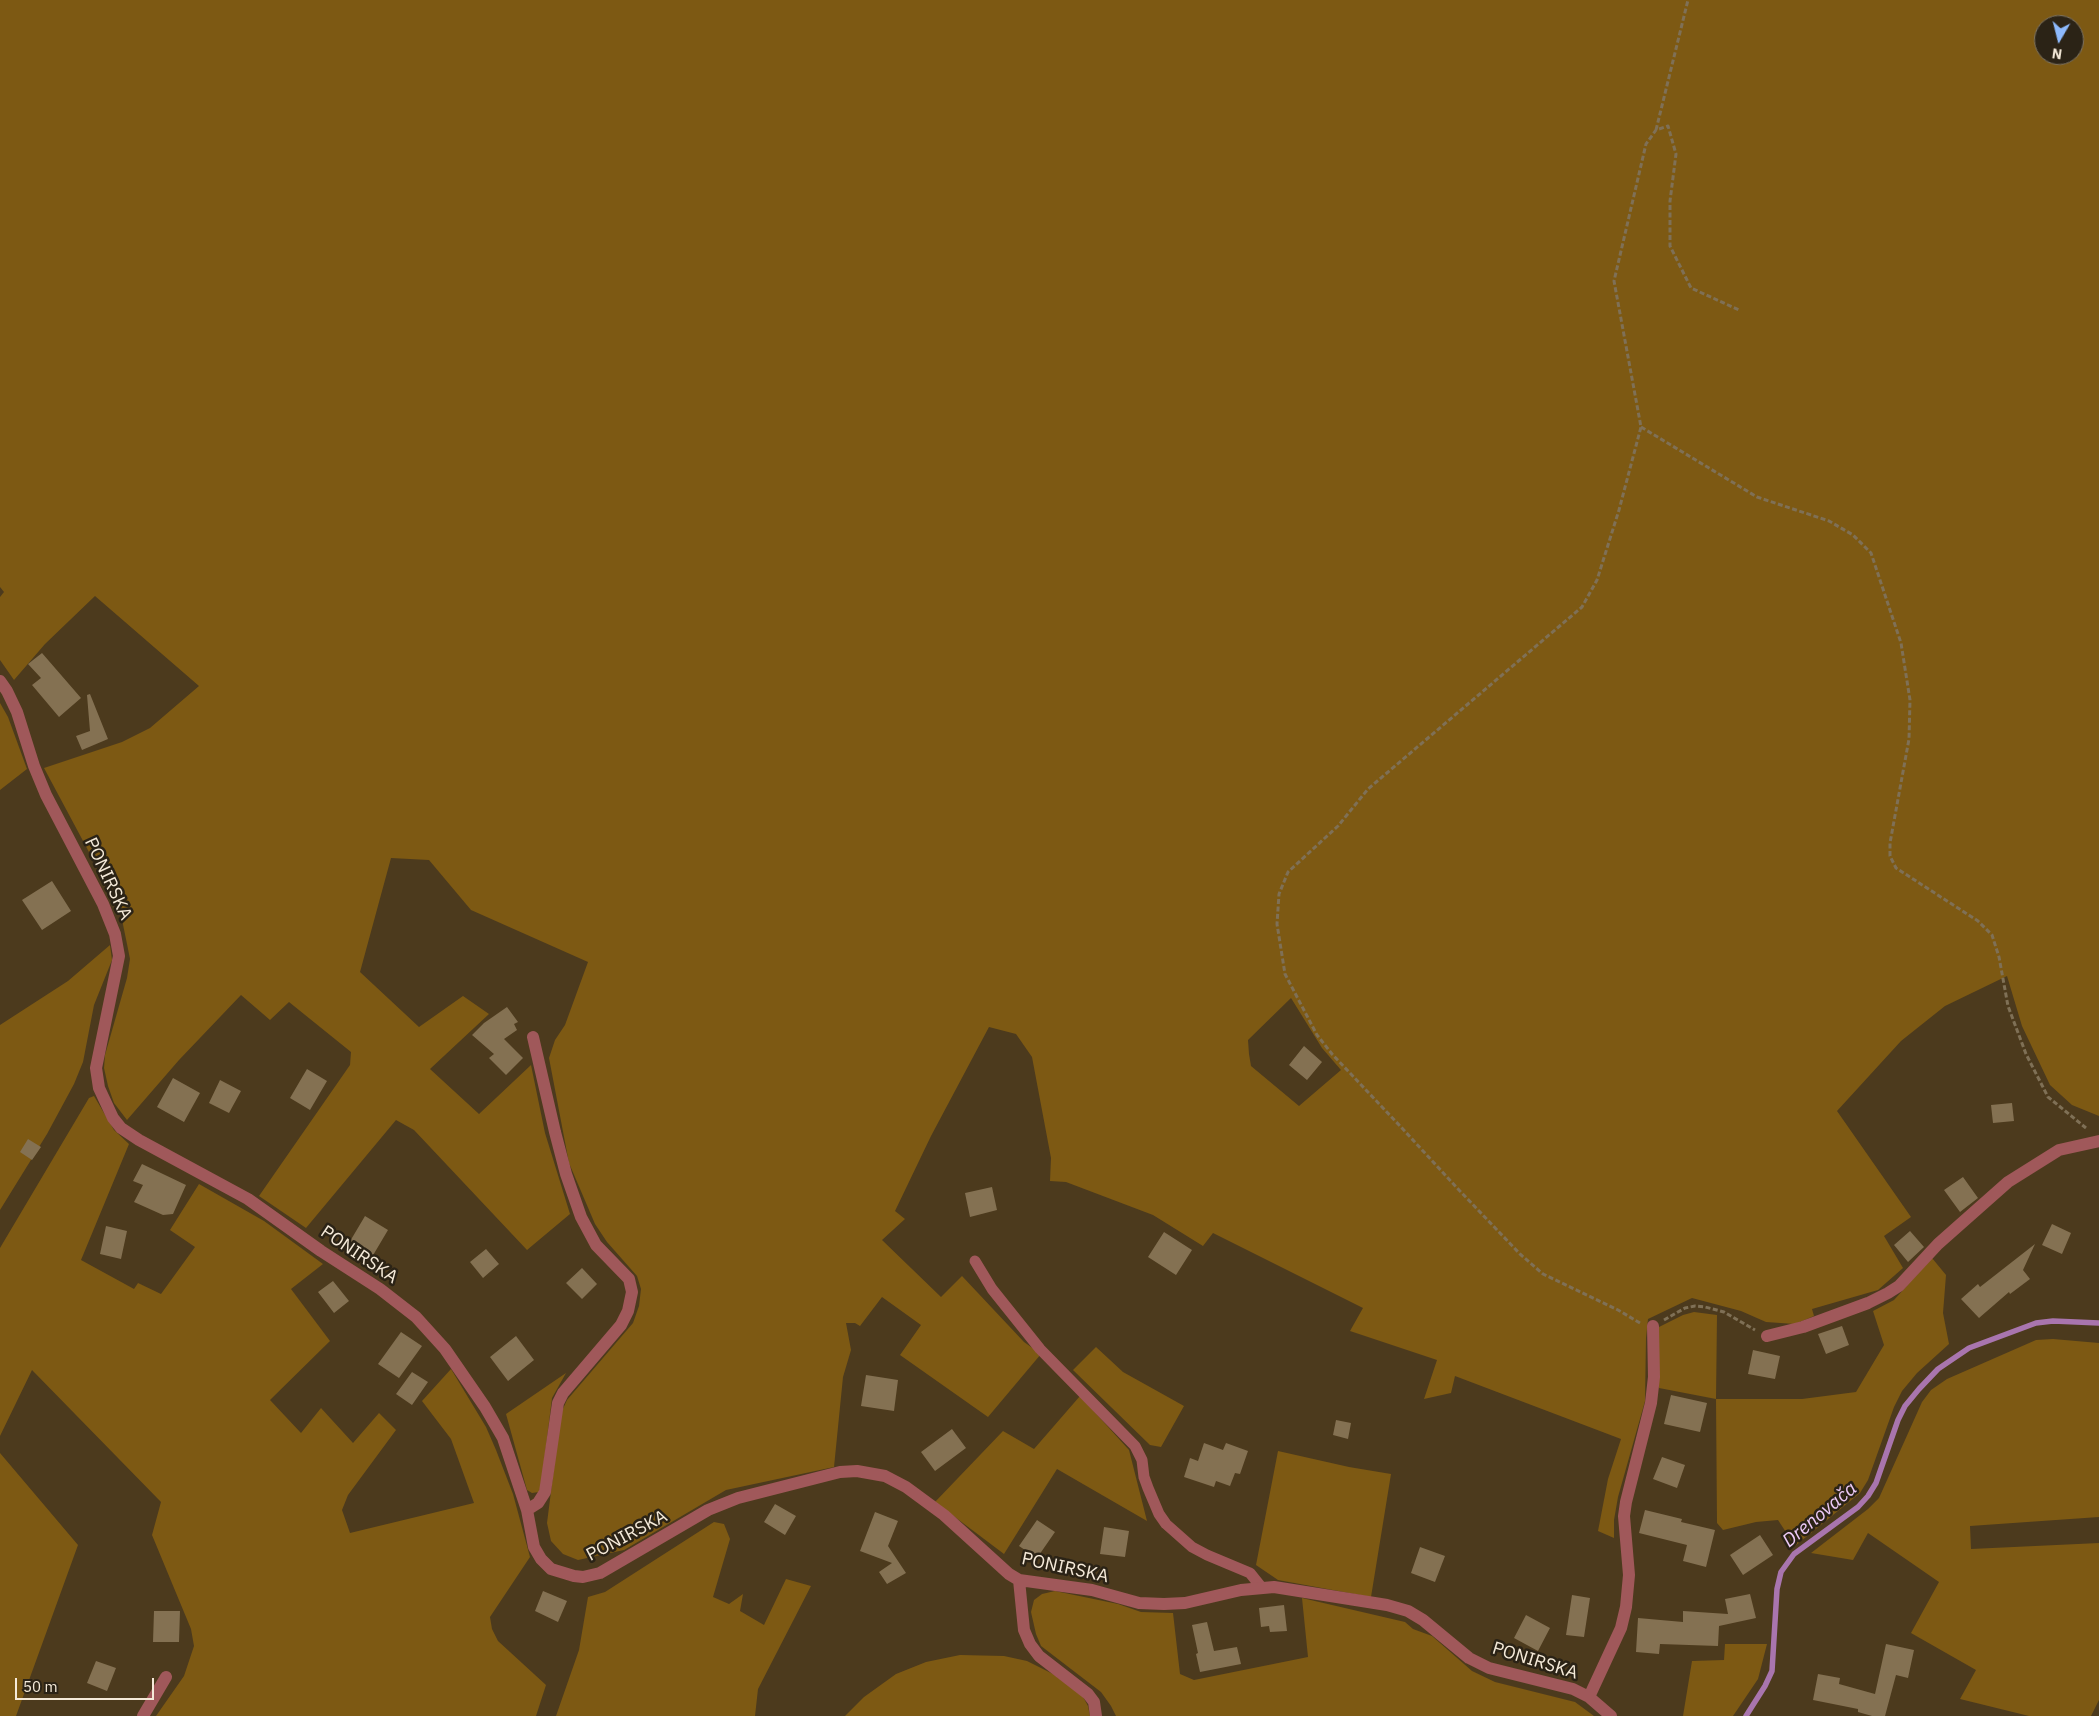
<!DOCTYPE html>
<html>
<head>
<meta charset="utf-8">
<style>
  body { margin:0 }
  #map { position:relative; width:2099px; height:1716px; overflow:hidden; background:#4c3a1d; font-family:"IBM Plex Sans",sans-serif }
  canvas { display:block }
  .north { position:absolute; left:2034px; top:15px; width:50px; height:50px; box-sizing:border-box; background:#2b2316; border:1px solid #7c7364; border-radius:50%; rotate:188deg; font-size:14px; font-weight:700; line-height:20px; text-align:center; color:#f5ead9 }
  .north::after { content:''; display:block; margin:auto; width:18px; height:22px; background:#8db9fc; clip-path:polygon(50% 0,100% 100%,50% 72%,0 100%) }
  .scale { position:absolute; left:15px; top:1678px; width:139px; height:22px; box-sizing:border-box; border:2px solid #f5ead9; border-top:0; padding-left:6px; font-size:15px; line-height:18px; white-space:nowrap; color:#f5ead9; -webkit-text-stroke:4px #2b2316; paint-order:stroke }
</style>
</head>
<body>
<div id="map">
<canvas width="2099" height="1716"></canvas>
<div class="north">N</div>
<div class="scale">50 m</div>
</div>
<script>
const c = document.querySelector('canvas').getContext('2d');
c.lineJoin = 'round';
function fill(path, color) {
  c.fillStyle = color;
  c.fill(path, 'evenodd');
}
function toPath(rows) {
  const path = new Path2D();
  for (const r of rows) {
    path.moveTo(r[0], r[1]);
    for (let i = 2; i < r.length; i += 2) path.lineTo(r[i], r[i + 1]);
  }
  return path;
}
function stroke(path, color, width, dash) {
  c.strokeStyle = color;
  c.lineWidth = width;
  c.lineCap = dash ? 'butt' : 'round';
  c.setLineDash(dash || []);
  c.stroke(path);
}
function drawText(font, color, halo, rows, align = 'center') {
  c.font = font + ' "IBM Plex Sans",sans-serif';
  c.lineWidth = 5;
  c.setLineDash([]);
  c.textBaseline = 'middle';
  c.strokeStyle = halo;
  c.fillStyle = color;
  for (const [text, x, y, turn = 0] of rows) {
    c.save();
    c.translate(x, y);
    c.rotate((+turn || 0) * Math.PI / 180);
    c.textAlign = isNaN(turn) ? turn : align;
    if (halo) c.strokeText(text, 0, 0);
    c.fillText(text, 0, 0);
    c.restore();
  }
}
fill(toPath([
  [0,0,2099,0,2099,1116,2072,1105,2050,1085,2022,1026,2007,976,1945,1006,1901,1041,1837,1111,1911,1217,1884,1236,1903,1268,1878,1290,1812,1309,1814,1316,1795,1324,1766,1322,1741,1311,1692,1298,1648,1319,1646,1338,1645,1401,1618,1497,1614,1520,1614,1538,1598,1531,1608,1479,1621,1439,1455,1376,1451,1393,1424,1399,1437,1360,1350,1331,1363,1308,1213,1233,1203,1246,1153,1215,1066,1182,1050,1181,1051,1158,1032,1057,1016,1034,989,1027,931,1136,895,1211,905,1219,882,1240,941,1297,962,1276,1024,1342,1041,1354,988,1417,900,1355,921,1325,882,1297,860,1326,855,1323,846,1323,851,1350,843,1377,834,1467,726,1490,624,1550,578,1560,563,1554,551,1541,547,1523,561,1413,567,1400,633,1323,639,1306,641,1289,637,1276,607,1242,595,1224,569,1163,549,1058,555,1040,565,1025,588,962,471,910,429,860,391,858,360,972,419,1027,463,996,489,1014,430,1069,479,1114,531,1065,545,1133,570,1214,527,1250,414,1130,396,1120,306,1228,259,1196,350,1065,351,1052,289,1002,270,1020,241,995,179,1060,127,1120,114,1103,108,1086,104,1068,105,1055,127,978,130,959,127,944,120,910,44,768,122,742,150,728,199,686,95,596,45,644,14,680,0,660,0,597,4,592,0,587],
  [2044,25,2074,25,2074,55,2044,55],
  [1291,998,1322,1048,1341,1070,1299,1106,1251,1066,1249,1054,1248,1040],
  [0,703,8,717,27,769,0,790],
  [110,945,112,960,94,1005,83,1062,74,1084,47,1134,0,1210,0,1025,68,981],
  [94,1096,114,1130,129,1144,81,1260,134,1289,138,1283,161,1294,195,1247,170,1230,199,1184,264,1221,323,1264,291,1289,330,1341,270,1400,301,1433,321,1408,353,1443,379,1413,396,1430,348,1495,342,1510,350,1533,474,1503,451,1439,422,1401,451,1369,486,1427,496,1450,513,1494,530,1557,490,1617,492,1629,498,1641,546,1685,536,1716,156,1716,184,1676,194,1646,191,1629,152,1535,161,1502,32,1370,0,1436,0,1248,89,1098],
  [1932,1258,1946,1275,1943,1313,1949,1344,1917,1373,1902,1391,1894,1407,1868,1480,1860,1493,1795,1546,1778,1520,1756,1522,1723,1530,1717,1523,1716,1399,1659,1388,1659,1327,1683,1315,1694,1312,1717,1315,1716,1399,1802,1399,1856,1392,1884,1345,1873,1311,1894,1300],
  [2053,1339,2099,1343,2099,1517,1970,1526,1971,1549,2099,1543,2099,1700,2091,1716,2029,1716,1960,1699,1976,1670,1911,1633,1939,1582,1868,1533,1853,1560,1811,1553,1868,1509,1879,1498,1922,1402,1931,1390,1947,1379,2036,1340],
  [1096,1347,1123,1372,1184,1406,1161,1447,1150,1445,1073,1370],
  [566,1373,552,1398,541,1486,539,1492,532,1493,527,1490,506,1414],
  [1080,1396,1129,1450,1147,1521,1057,1469,1004,1554,935,1502,1003,1431,1034,1449],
  [1278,1451,1349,1467,1391,1474,1371,1597,1278,1580,1256,1565],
  [0,1453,78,1545,16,1716,0,1716],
  [714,1522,724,1524,730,1539,713,1597,729,1604,743,1594,740,1611,764,1625,786,1579,811,1586,758,1689,755,1716,556,1716,579,1650,588,1597,605,1592],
  [1055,1591,1118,1604,1141,1612,1173,1613,1180,1674,1194,1680,1308,1657,1302,1598,1405,1622,1413,1629,1432,1636,1472,1671,1495,1682,1575,1702,1594,1716,1116,1716,1111,1706,1101,1692,1041,1646,1036,1634,1031,1612,1034,1600,1042,1594],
  [1725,1644,1767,1644,1758,1679,1733,1716,1683,1716,1692,1661,1724,1660],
  [960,1655,1004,1656,1027,1661,1053,1674,1082,1695,1088,1706,1090,1716,845,1716,864,1697,896,1674,926,1662]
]), '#7d5913');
stroke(toPath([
  [1746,1716,1765,1686,1772,1671,1777,1589,1781,1572,1794,1554,1858,1507,1868,1496,1876,1483,1898,1420,1905,1406,1919,1389,1938,1369,1969,1348,2036,1323,2053,1321,2099,1323]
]), '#a975ae', 5.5);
fill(toPath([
  [42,653,81,698,59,717,32,685,41,678,28,664],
  [90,694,108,739,82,750,76,736,90,731,87,695],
  [52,881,71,911,42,930,22,900],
  [507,1007,518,1022,514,1024,517,1030,504,1039,523,1058,506,1075,489,1058,494,1054,472,1035,484,1023],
  [1304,1046,1322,1062,1307,1080,1289,1065],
  [307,1069,327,1081,310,1110,290,1098],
  [173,1078,200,1093,184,1122,157,1107],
  [220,1080,241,1091,229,1113,209,1103],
  [2012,1103,2014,1121,1993,1123,1991,1105],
  [28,1139,41,1147,32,1160,20,1152],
  [142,1164,186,1185,173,1214,163,1215,134,1202,143,1185,133,1181],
  [1963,1177,1978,1198,1960,1212,1944,1190],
  [992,1187,997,1210,970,1217,965,1193],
  [365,1216,388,1230,372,1257,349,1243],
  [2052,1224,2071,1233,2062,1254,2042,1245],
  [106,1226,127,1231,121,1259,100,1254],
  [1910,1231,1924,1247,1908,1262,1894,1245],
  [1164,1232,1192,1250,1176,1275,1148,1257],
  [2035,1244,2023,1270,2030,1279,2010,1294,2009,1292,1979,1318,1961,1299,1978,1284,1980,1287],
  [486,1249,499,1264,483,1278,470,1262],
  [582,1268,597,1284,582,1299,566,1283],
  [333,1281,349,1301,334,1313,318,1292],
  [1842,1326,1849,1345,1826,1354,1818,1334],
  [401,1332,422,1346,399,1378,378,1364],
  [516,1336,534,1360,508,1381,490,1357],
  [1753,1350,1780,1356,1775,1379,1748,1374],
  [412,1372,428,1382,412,1405,396,1394],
  [866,1375,898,1380,894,1411,861,1406],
  [1671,1395,1707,1403,1700,1432,1664,1424],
  [1336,1420,1351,1423,1348,1439,1333,1435],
  [952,1429,966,1448,935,1471,921,1452],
  [1204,1443,1223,1450,1226,1443,1248,1451,1240,1474,1235,1473,1230,1486,1216,1481,1214,1487,1184,1477,1190,1458,1198,1461],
  [1662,1457,1685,1465,1677,1488,1653,1479],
  [775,1504,796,1516,785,1535,764,1522],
  [1645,1510,1682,1519,1681,1522,1715,1530,1706,1567,1683,1561,1687,1545,1639,1533],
  [875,1512,898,1521,888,1546,906,1573,887,1584,879,1572,892,1563,860,1551],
  [1037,1520,1055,1532,1037,1558,1019,1546],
  [1104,1527,1129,1531,1125,1557,1100,1554],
  [1760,1535,1773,1555,1743,1575,1730,1555],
  [1420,1547,1445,1556,1435,1582,1411,1573],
  [543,1591,567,1601,558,1622,535,1611],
  [1750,1594,1756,1618,1719,1626,1718,1646,1660,1644,1659,1654,1636,1652,1638,1618,1683,1622,1683,1611,1728,1614,1725,1599],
  [1572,1595,1590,1598,1584,1637,1566,1635],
  [1284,1605,1287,1631,1270,1632,1269,1626,1261,1627,1259,1608],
  [154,1611,180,1611,179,1642,153,1642],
  [1526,1615,1550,1628,1538,1651,1514,1638],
  [1207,1622,1214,1651,1237,1647,1241,1664,1200,1672,1196,1654,1198,1653,1192,1625],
  [1886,1644,1914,1650,1908,1678,1896,1675,1885,1716,1872,1716,1858,1712,1858,1709,1813,1700,1818,1674,1840,1678,1839,1684,1875,1694],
  [96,1661,116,1668,107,1691,87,1683]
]), '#847152');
stroke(toPath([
  [1656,130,1688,0],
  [1641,427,1757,497,1829,521,1853,535,1871,553,1901,643,1910,700,1909,739,1890,843,1890,856,1896,868,1978,921,1992,935,1999,957,2008,1006,2026,1054,2048,1097,2086,1128],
  [1664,1320,1685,1308,1695,1306,1705,1307,1724,1312,1755,1330],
  [1640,1323,1618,1310,1543,1274,1520,1254,1459,1190,1400,1126,1332,1054,1317,1035,1285,974,1277,924,1279,894,1288,872,1338,826,1368,789,1582,607,1597,580,1619,510,1641,427,1614,281,1646,144,1656,130,1668,126,1676,154,1670,201,1670,246,1691,288,1739,310]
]), '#7f7056', 3, [5, 2.5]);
stroke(toPath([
  [975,1261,992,1289,1040,1349,1135,1446,1142,1460,1144,1477,1148,1488,1159,1514,1166,1524,1192,1547,1207,1555,1250,1573,1262,1588]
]), '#a0585a', 11);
stroke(toPath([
  [0,681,7,691,17,712,34,766,46,795,103,904,115,934,119,956,96,1068,99,1088,113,1118,121,1128,139,1140,248,1199,321,1251,380,1289,416,1317,445,1349,485,1407,503,1438,527,1510,534,1547,541,1559,551,1569,574,1576,583,1577,600,1573,708,1510,738,1498,840,1472,857,1471,885,1476,906,1487,944,1515,1009,1574,1019,1580,1092,1590,1139,1603,1164,1604,1185,1603,1241,1590,1274,1587,1387,1605,1408,1611,1423,1620,1469,1658,1489,1668,1573,1689,1589,1697,1611,1716],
  [1767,1336,1803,1327,1868,1303,1888,1293,1899,1286,1938,1244,2008,1182,2059,1150,2099,1141],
  [527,1510,538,1503,545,1492,558,1403,563,1393,621,1325,628,1311,632,1292,629,1279,596,1245,581,1217,566,1174,555,1132,533,1037],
  [1019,1580,1024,1630,1030,1644,1039,1656,1088,1694,1094,1702,1096,1716],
  [1589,1697,1621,1628,1626,1607,1629,1575,1624,1516,1626,1502,1651,1403,1654,1377,1653,1326],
  [143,1716,166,1677]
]), '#a0585a', 12);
drawText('18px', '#f5ead9', '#2b2316', [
  ["PONIRSKA",108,879,65],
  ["PONIRSKA",359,1255,34],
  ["PONIRSKA",627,1536,-28],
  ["PONIRSKA",1065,1568,12],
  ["PONIRSKA",1535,1661,17]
]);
drawText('italic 19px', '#eecbf8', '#2b2316', [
  ["Drenovača",1820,1515,-40]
]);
</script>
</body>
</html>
